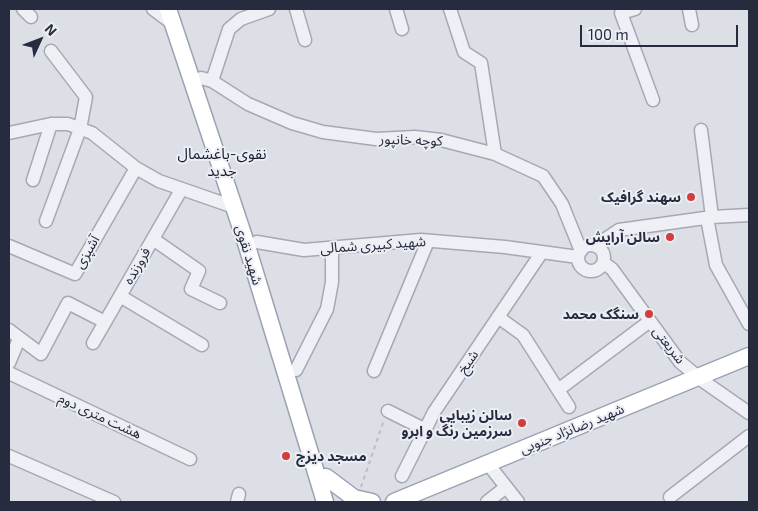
<!DOCTYPE html>
<html>
<head>
<meta charset="utf-8">
<style>
  body { margin:0 }
  #map { position:relative; width:758px; height:511px; overflow:hidden; background:#dddfe7; font-family:"Exo 2",sans-serif }
  canvas { display:block }
  .frame { position:absolute; inset:0; border:10px solid #262b3e; pointer-events:none }
  .north { position:absolute; left:15px; top:15px; width:50px; height:50px; -webkit-text-stroke:4px #eceef5; paint-order:stroke; rotate:47deg; font-size:14px; font-weight:700; line-height:20px; text-align:center; color:#262b3e }
  .north::after { content:''; display:block; margin:auto; width:18px; height:22px; background:#262b3e; clip-path:polygon(50% 0,100% 100%,50% 72%,0 100%) }
  .scale { position:absolute; left:580px; top:25px; width:158px; height:22px; box-sizing:border-box; border:2px solid #262b3e; border-top:0; padding-left:6px; font-size:15px; line-height:18px; white-space:nowrap; color:#262b3e; -webkit-text-stroke:4px #eceef5; paint-order:stroke }
</style>
</head>
<body>
<div id="map">
<canvas width="758" height="511"></canvas>
<div class="frame"></div>
<div class="north">N</div>
<div class="scale">100 m</div>
</div>
<script>
const c = document.querySelector('canvas').getContext('2d');
c.lineJoin = 'round';
function toPath(rows) {
  const path = new Path2D();
  for (const r of rows) {
    if (r.length === 3) {
      path.moveTo(r[0] + r[2], r[1]);
      path.arc(r[0], r[1], r[2], 0, 2 * Math.PI);
      continue;
    }
    path.moveTo(r[0], r[1]);
    for (let i = 2; i < r.length; i += 2) path.lineTo(r[i], r[i + 1]);
  }
  return path;
}
function stroke(path, color, width, dash) {
  c.strokeStyle = color;
  c.lineWidth = width;
  c.lineCap = dash ? 'butt' : 'round';
  c.setLineDash(dash || []);
  c.stroke(path);
}
function drawText(font, color, halo, rows, align = 'center') {
  c.font = font + ' "Exo 2","Noto Sans Arabic",sans-serif';
  c.lineWidth = 4;
  c.setLineDash([]);
  c.textBaseline = 'middle';
  c.strokeStyle = halo;
  c.fillStyle = color;
  for (const [text, x, y, turn = 0] of rows) {
    c.save();
    c.translate(x, y);
    c.rotate((+turn || 0) * Math.PI / 180);
    c.textAlign = isNaN(turn) ? turn : align;
    if (halo) c.strokeText(text, 0, 0);
    c.fillText(text, 0, 0);
    c.restore();
  }
}
const minor = toPath([
  [23,9,31,17],
  [153,9,173,24],
  [296,9,305,40],
  [396,9,402,29],
  [450,9,464,52,481,63,495,154],
  [635,9,621,13,653,100],
  [689,9,692,25],
  [201,78,212,81,248,104,292,123,323,132,376,139,415,137,441,140,495,154,543,176,562,204,581,251],
  [212,81,229,29,241,19,269,9],
  [701,130,712,217],
  [9,133,51,124,68,124,92,133,136,168,159,181,234,207],
  [33,180,51,124],
  [707,218,716,265,749,324],
  [46,221,80,129,86,97,51,51],
  [153,239,199,271,191,289,220,303],
  [257,242,304,250,421,240,505,247,578,257],
  [591,258,13],
  [9,246,75,274,136,168],
  [595,246,619,230,712,217,749,215],
  [604,263,612,269,680,362,703,381,749,413],
  [120,296,202,345],
  [498,317,523,335,569,407],
  [9,330,41,354,68,303,105,322],
  [93,343,181,190],
  [9,363,19,339],
  [296,370,327,309,332,282,332,248],
  [374,371,428,241],
  [9,373,190,459],
  [558,390,650,321],
  [388,411,424,429],
  [9,456,114,502],
  [492,469,518,502],
  [402,476,434,412,542,252],
  [670,497,749,436],
  [237,502,239,494],
  [487,502,506,487]
]);
const major = toPath([
  [168,9,246,243,325,502],
  [326,477,354,498,372,502],
  [394,502,749,356]
]);
stroke(minor, '#a6a9b4', 15);
stroke(major, '#9ca1b3', 19);
stroke(toPath([
  [361,487,384,420]
]), '#bbbdc5', 2, [4, 4]);
stroke(minor, '#eff0f5', 12);
stroke(major, '#fff', 16);
for (const [x, y, r, color] of [
  [691,197,5,"#d23e3c"],
  [670,237,5,"#d23e3c"],
  [649,314,5,"#d23e3c"],
  [522,423,5,"#d23e3c"],
  [286,456,5,"#d23e3c"]
]) {
  const dot = new Path2D();
  dot.arc(x, y, r, 0, 2 * Math.PI);
  c.fillStyle = color;
  c.fill(dot);
  stroke(dot, '#eceef5', 2);
}
drawText('14px', '#262b3e', '#eceef5', [
  ["کوچه خانپور",411,140,2],
  ["شهید کبیری شمالی",373,245,-4],
  ["آشپزی",87,252,-60],
  ["شهید نقوی",249,255,73],
  ["فروزنده",137,266,-60],
  ["شریعتی",669,345,52],
  ["شیخ",468,362,-56],
  ["هشت متری دوم",100,416,25],
  ["شهید رضانژاد جنوبی",572,429,-22]
]);
drawText('bold 14px', '#262b3e', '#eceef5', [
  ["سهند گرافیک",681,197],
  ["سالن آرایش",660,237],
  ["سنگک محمد",639,314],
  ["سالن زیبایی",512,415],
  ["سرزمین رنگ و ابرو",512,431],
  ["مسجد دیزج",296,456,"left"]
], 'right');
drawText('15px', '#181c2e', '#eceef5', [
  ["نقوی-باغشمال",222,154],
  ["جدید",222,171]
]);
</script>
</body>
</html>
